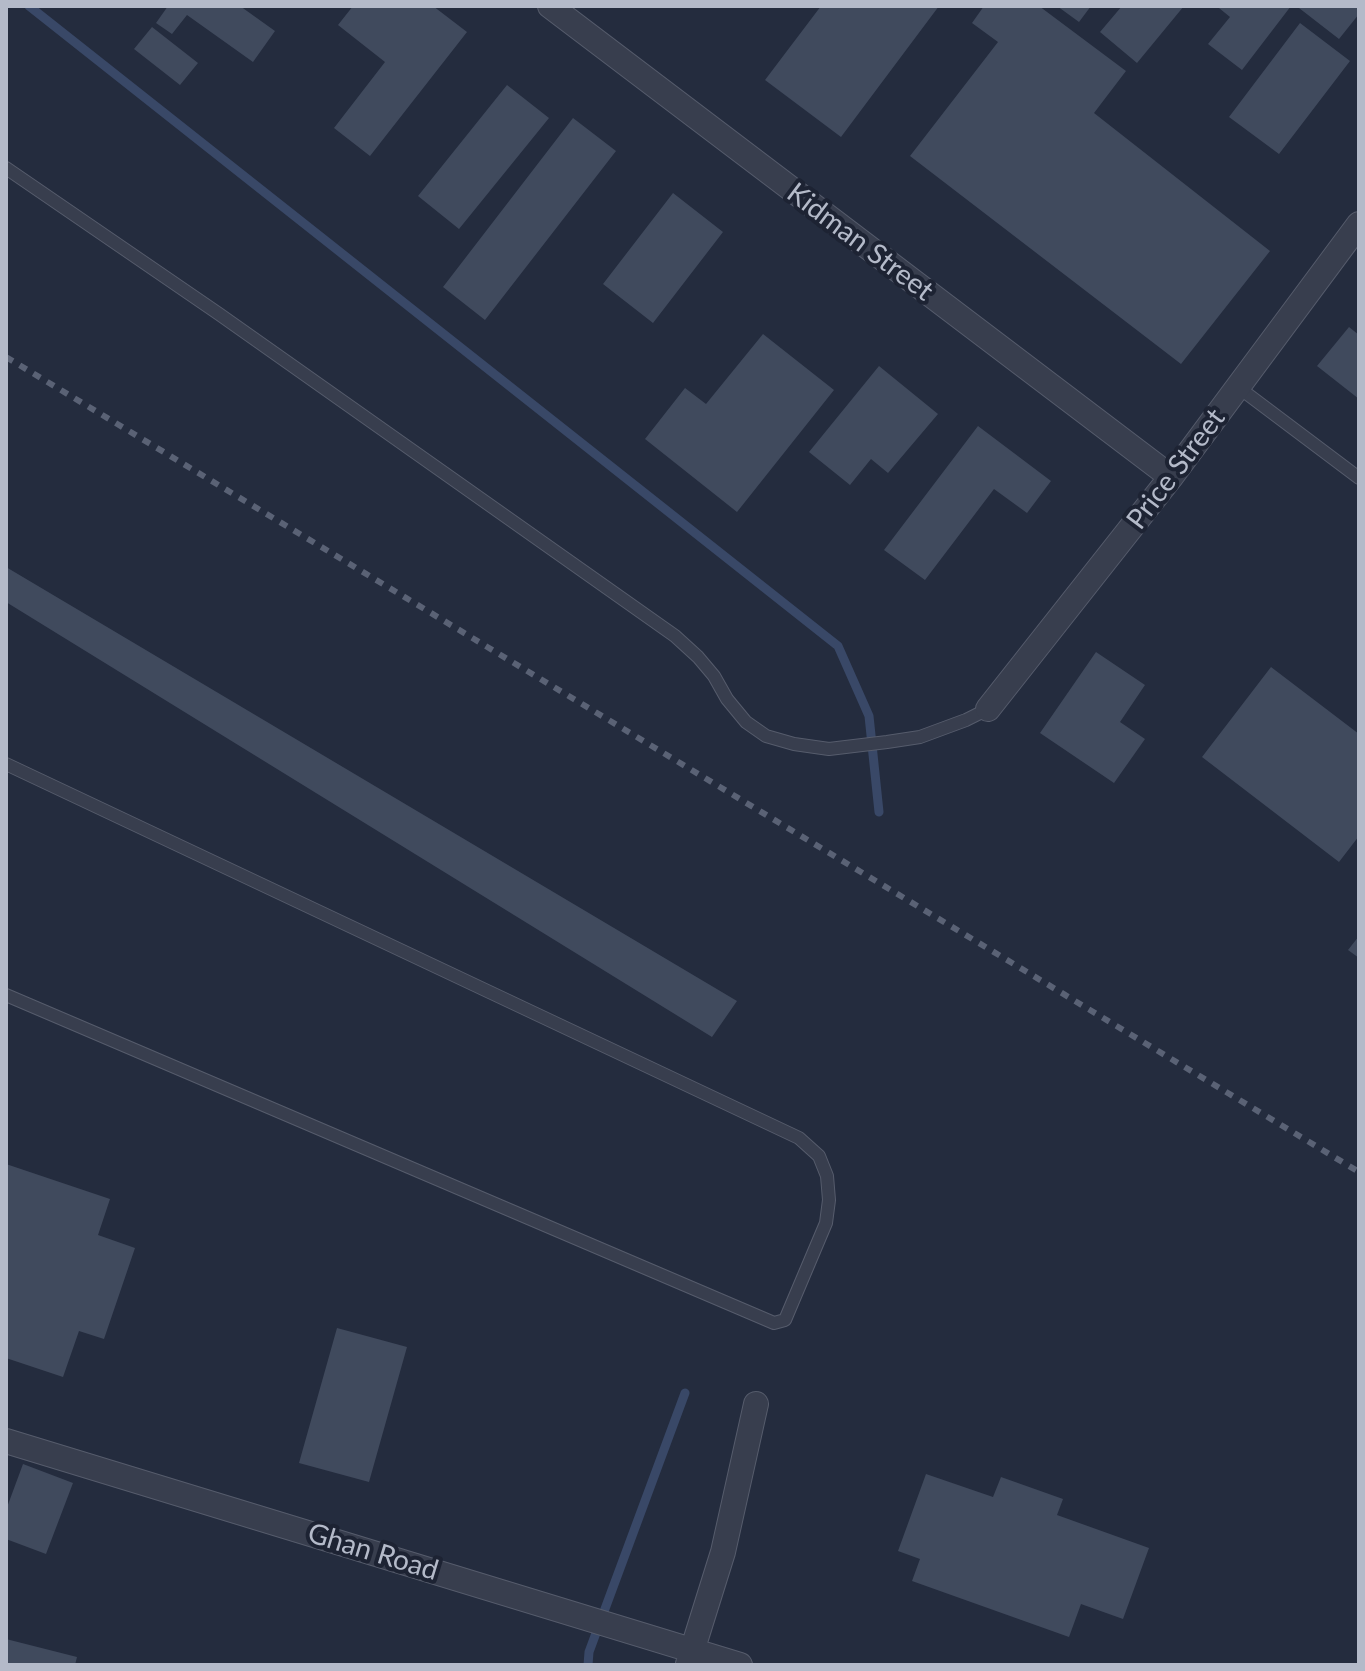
<!DOCTYPE html>
<html>
<head>
<meta charset="utf-8">
<style>
  body { margin:0 }
  #map { position:relative; width:1365px; height:1671px; overflow:hidden; background:#242c3e; font-family:Lato,sans-serif }
  canvas { display:block }
  .frame { position:absolute; inset:0; border:8px solid #b4bac9; pointer-events:none }
</style>
</head>
<body>
<div id="map">
<canvas width="1365" height="1671"></canvas>
<div class="frame"></div>
</div>
<script>
const c = document.querySelector('canvas').getContext('2d');
c.lineJoin = 'round';
function toPath(rows) {
  const path = new Path2D();
  for (const r of rows) {
    path.moveTo(r[0], r[1]);
    for (let i = 2; i < r.length; i += 2) path.lineTo(r[i], r[i + 1]);
  }
  return path;
}
function stroke(path, color, width, dash) {
  c.strokeStyle = color;
  c.lineWidth = width;
  c.lineCap = dash ? 'butt' : 'round';
  c.setLineDash(dash || []);
  c.stroke(path);
}
function fill(path, color) {
  c.fillStyle = color;
  c.fill(path, 'evenodd');
}
function drawText(font, color, halo, rows, align = 'center') {
  c.font = font + ' Lato,sans-serif';
  c.lineWidth = 8;
  c.setLineDash([]);
  c.textBaseline = 'middle';
  c.strokeStyle = halo;
  c.fillStyle = color;
  for (const [text, x, y, turn = 0] of rows) {
    c.save();
    c.translate(x, y);
    c.rotate((+turn || 0) * Math.PI / 180);
    c.textAlign = isNaN(turn) ? turn : align;
    if (halo) c.strokeText(text, 0, 0);
    c.fillText(text, 0, 0);
    c.restore();
  }
}
stroke(toPath([
  [29,6,838,646,869,716,879,812],
  [588,1665,589,1652,685,1393]
]), '#394867', 9);
fill(toPath([
  [168,6,240,6,275,31,253,62,187,15,172,34,156,23],
  [353,6,433,6,467,32,370,156,334,128,385,62,338,25],
  [821,6,939,6,841,137,765,80],
  [984,6,1039,6,1126,71,1094,113,1270,251,1181,364,910,156,998,42,972,23],
  [1057,6,1091,6,1079,22],
  [1122,6,1184,6,1137,63,1100,32],
  [1221,6,1291,6,1242,70,1208,44,1230,17,1219,8],
  [1300,6,1359,6,1359,14,1339,39,1299,8],
  [1300,23,1350,61,1279,154,1229,117],
  [152,27,198,63,180,85,134,49],
  [507,85,549,118,459,229,418,196],
  [573,118,616,151,485,320,443,287],
  [673,193,723,232,653,323,603,284],
  [1349,327,1359,335,1359,399,1317,366],
  [763,334,834,390,737,512,645,439,685,388,706,404],
  [879,366,938,414,888,473,871,459,850,485,809,452],
  [978,426,1051,481,1027,513,994,489,925,580,884,550],
  [6,567,737,1001,712,1037,6,602],
  [1096,652,1145,685,1120,722,1145,739,1114,783,1040,733],
  [1271,667,1359,734,1359,836,1339,862,1202,757],
  [1359,936,1359,958,1348,950],
  [6,1164,110,1199,98,1235,135,1248,104,1339,79,1331,63,1377,6,1358],
  [337,1328,407,1347,369,1482,299,1463],
  [23,1464,73,1483,46,1554,6,1539,6,1510],
  [926,1474,993,1497,1001,1477,1063,1499,1057,1515,1149,1548,1123,1619,1081,1604,1069,1637,912,1581,920,1559,898,1551],
  [6,1639,77,1657,75,1665,6,1665]
]), '#404a5d');
const lane = toPath([
  [6,168,219,314,675,636,698,657,714,676,727,699,746,722,766,736,794,744,829,749,887,742,920,737,966,720,988,709],
  [1238,387,1359,478],
  [6,764,799,1138,819,1156,827,1176,829,1200,826,1223,785,1320,774,1323,6,995]
]);
const street = toPath([
  [550,6,1171,477],
  [988,709,1171,477,1359,224],
  [6,1441,740,1665],
  [688,1664,723,1552,756,1404]
]);
stroke(lane, '#565c6c', 14);
stroke(street, '#565c6c', 26);
stroke(lane, '#383e4e', 12);
stroke(street, '#383e4e', 24);
stroke(toPath([
  [6,357,1359,1172]
]), '#5a6275', 6, [8, 8]);
drawText('28px', '#b4bac9', '#1d2333', [
  ["Kidman Street",860,242,37],
  ["Price Street",1176,469,-53],
  ["Ghan Road",373,1552,17]
]);
</script>
</body>
</html>
